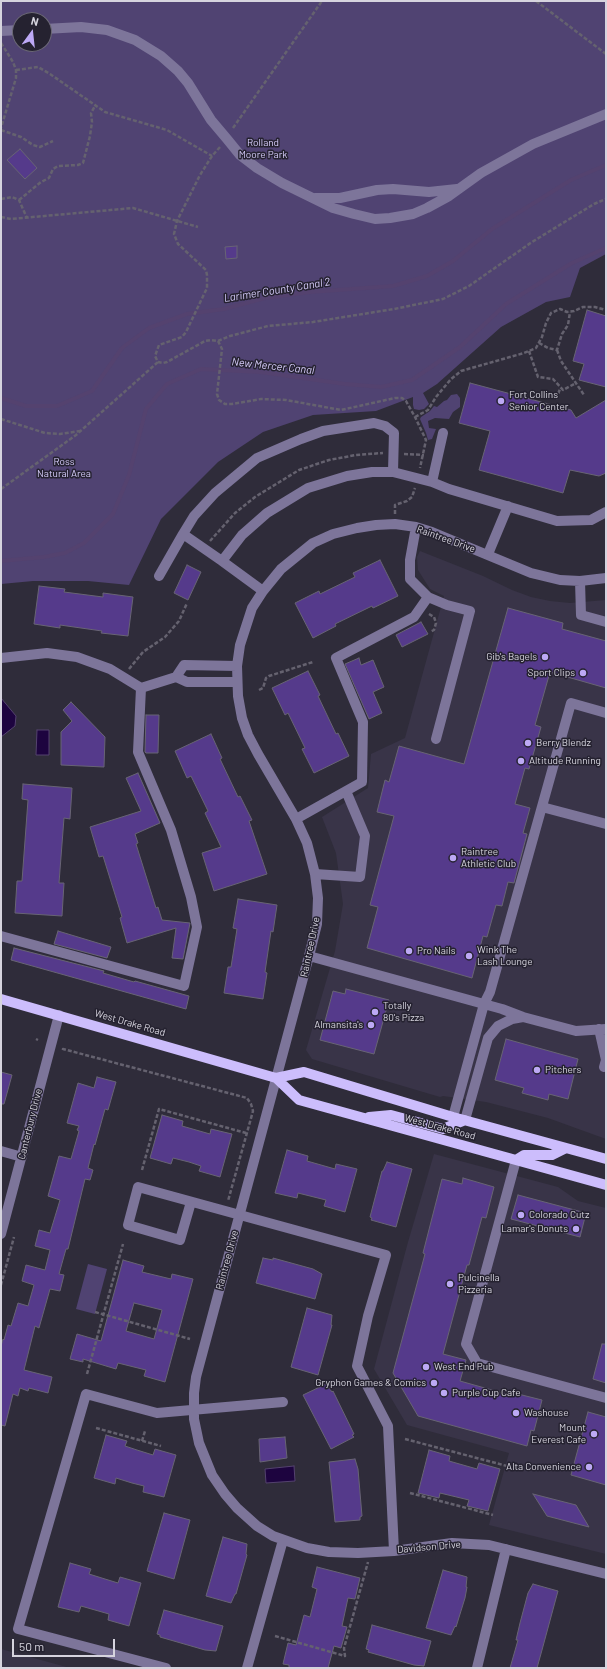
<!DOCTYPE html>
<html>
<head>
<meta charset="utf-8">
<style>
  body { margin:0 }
  #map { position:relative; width:607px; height:1669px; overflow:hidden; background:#2f2c3a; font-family:Barlow,sans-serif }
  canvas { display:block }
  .frame { position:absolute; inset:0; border:2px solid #d6d4de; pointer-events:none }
  .north { position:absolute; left:12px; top:12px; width:40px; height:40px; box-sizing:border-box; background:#252230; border:1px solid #6c6976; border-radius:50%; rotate:15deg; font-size:11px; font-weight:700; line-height:16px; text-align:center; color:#d6d4de }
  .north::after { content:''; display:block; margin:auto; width:14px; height:18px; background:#bda9f5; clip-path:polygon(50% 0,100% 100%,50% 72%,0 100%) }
  .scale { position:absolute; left:12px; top:1639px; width:103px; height:18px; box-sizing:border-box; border:2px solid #d6d4de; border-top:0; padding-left:5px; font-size:12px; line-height:14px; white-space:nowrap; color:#d6d4de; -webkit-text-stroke:3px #252230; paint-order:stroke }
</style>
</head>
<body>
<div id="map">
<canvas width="607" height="1669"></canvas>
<div class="frame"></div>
<div class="north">N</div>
<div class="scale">50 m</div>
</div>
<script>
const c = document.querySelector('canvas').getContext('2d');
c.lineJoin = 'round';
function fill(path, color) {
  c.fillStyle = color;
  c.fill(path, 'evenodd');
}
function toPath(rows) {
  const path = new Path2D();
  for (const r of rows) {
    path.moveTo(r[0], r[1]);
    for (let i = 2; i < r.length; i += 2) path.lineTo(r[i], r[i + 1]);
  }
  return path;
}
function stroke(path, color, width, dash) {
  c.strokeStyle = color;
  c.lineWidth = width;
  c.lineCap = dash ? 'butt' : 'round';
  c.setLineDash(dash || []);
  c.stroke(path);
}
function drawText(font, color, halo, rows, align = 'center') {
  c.font = font + ' Barlow,sans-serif';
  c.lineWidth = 3;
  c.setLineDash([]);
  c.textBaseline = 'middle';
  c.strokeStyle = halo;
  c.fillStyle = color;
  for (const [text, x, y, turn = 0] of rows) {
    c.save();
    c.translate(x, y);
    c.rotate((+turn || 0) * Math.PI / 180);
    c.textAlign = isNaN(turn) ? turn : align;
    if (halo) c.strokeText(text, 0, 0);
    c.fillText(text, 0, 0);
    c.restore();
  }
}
fill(toPath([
  [420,551,483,576,512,590,531,597,550,601,570,603,606,600,606,1139,548,1118,486,1102,443,1096,440,1097,312,1059,306,1050,335,951,343,904,336,853,322,817,368,788,371,754,405,738,444,596,430,589,418,570,417,557],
  [434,1154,558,1187,578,1201,606,1208,606,1554,489,1525,509,1453,407,1425,374,1369,408,1242],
  [1,1649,70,1668,1,1668]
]), '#393448');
fill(toPath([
  [1,1,606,1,606,254,580,268,570,297,546,302,501,327,437,384,423,393,429,404,424,409,419,410,414,409,413,405,413,397,376,411,313,415,263,432,218,462,161,519,129,585,88,581,33,581,1,584],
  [20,20,44,20,44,44,20,44],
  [457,394,460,398,460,407,453,412,449,419,435,418,428,421,429,428,436,429,432,439,428,440,426,433,420,419,421,417,430,411,434,406,437,407,444,401,447,400,451,395],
  [88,1264,107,1269,95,1314,76,1309]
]), '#504372');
const water = toPath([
  [1,698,16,716,15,726,1,737,1,698],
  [37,730,49,730,49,755,36,755,37,730],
  [294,1466,295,1481,266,1483,265,1469,294,1466]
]);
fill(water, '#1d043f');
stroke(water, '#54426f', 1);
stroke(toPath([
  [1,398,26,406,57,406,92,391,122,348,149,328,187,314,224,309,265,298,310,292,393,286,427,276,453,261,492,229,571,180,606,165],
  [1,561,44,557,65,553,84,543,113,514,129,475,146,409,167,384,201,369,260,372,345,384,381,387,412,380,460,347,506,304,572,263,606,248]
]), '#54426f', 4);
const building = toPath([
  [20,149,37,168,25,179,7,160,20,149],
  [237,246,237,258,226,259,225,247,237,246],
  [587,310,606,316,606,387,579,380,584,364,573,361,587,310],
  [470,383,571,410,576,418,606,400,606,473,599,476,570,470,563,493,479,470,490,431,459,423,470,383],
  [380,560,398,596,373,608,372,606,335,624,336,626,313,638,295,603,319,591,320,594,355,577,353,573,380,560],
  [187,565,201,572,188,600,174,593,187,565],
  [39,586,65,589,64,592,103,597,103,593,133,597,128,636,101,633,102,631,60,625,60,628,34,624,39,586],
  [508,608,563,623,562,629,606,641,606,688,550,672,535,725,541,727,529,769,525,768,515,804,530,808,523,833,527,834,514,883,508,882,502,906,496,905,487,937,483,936,472,978,367,948,378,907,370,905,394,816,377,812,385,780,389,782,399,746,464,764,508,608],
  [421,622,428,634,402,647,396,635,421,622],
  [359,658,361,665,373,660,384,687,373,692,382,713,369,719,345,664,359,658],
  [308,671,320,695,318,696,336,734,338,733,349,756,314,773,302,749,305,748,288,713,285,715,272,688,308,671],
  [71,702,105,737,104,767,61,765,61,732,72,721,63,710,71,702],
  [146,715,159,715,158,753,146,753,145,752,146,715],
  [211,734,222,758,220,759,238,797,240,796,252,820,249,821,267,874,214,891,202,853,221,847,205,813,208,811,191,776,187,778,175,751,211,734],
  [138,773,160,823,135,834,138,843,136,844,156,908,158,907,162,920,190,923,183,959,172,958,176,928,127,943,120,918,122,917,103,856,99,857,90,827,141,811,126,778,138,773],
  [23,784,72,788,70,819,64,818,59,883,64,883,62,916,15,913,17,881,22,881,28,800,22,799,23,784],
  [238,899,277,905,273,932,271,931,265,972,267,973,263,999,224,993,228,967,231,967,237,929,233,928,238,899],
  [58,931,111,947,107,958,54,944,58,931],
  [14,948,104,971,103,973,134,982,135,981,189,996,186,1009,11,960,14,948],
  [346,989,389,1000,374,1054,320,1040,333,991,345,994,346,989],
  [506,1039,578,1059,568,1099,549,1094,548,1100,522,1093,524,1088,495,1080,506,1039],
  [1,1072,12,1075,4,1104,1,1104,1,1072],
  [97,1077,116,1082,108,1110,105,1109,95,1145,94,1144,88,1168,93,1170,90,1180,85,1179,68,1249,66,1249,59,1274,64,1275,60,1291,50,1289,39,1328,35,1326,24,1370,52,1377,48,1393,29,1388,28,1391,20,1388,18,1396,13,1394,5,1426,1,1425,1,1346,3,1339,4,1340,8,1325,11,1326,18,1303,28,1306,34,1285,22,1281,26,1265,45,1270,50,1250,35,1246,39,1230,50,1233,60,1200,48,1196,59,1156,71,1159,79,1131,77,1130,79,1126,67,1123,78,1083,94,1088,97,1077],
  [162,1115,183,1121,182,1126,210,1134,211,1129,232,1134,220,1177,199,1171,201,1166,189,1162,173,1158,171,1164,150,1158,162,1115],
  [287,1150,308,1156,307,1161,335,1169,336,1164,357,1169,345,1212,324,1206,326,1200,298,1193,297,1198,275,1193,287,1150],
  [387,1162,412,1169,396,1227,371,1220,372,1218,370,1217,382,1171,383,1171,387,1162],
  [463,1178,494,1187,486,1218,482,1217,469,1265,467,1265,443,1354,466,1360,460,1381,513,1396,514,1393,542,1400,534,1431,531,1430,527,1446,418,1416,393,1373,425,1254,423,1253,442,1179,462,1184,463,1178],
  [518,1195,586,1213,580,1237,511,1219,518,1195],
  [263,1258,273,1260,273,1258,313,1269,322,1274,315,1299,256,1283,263,1258],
  [123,1260,144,1266,142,1272,171,1279,172,1274,193,1279,165,1382,144,1376,146,1370,118,1363,116,1369,83,1359,83,1362,70,1359,77,1334,101,1341,123,1260],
  [134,1303,162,1310,154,1339,126,1331,134,1303],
  [307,1308,332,1315,331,1325,332,1325,318,1375,291,1367,307,1308],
  [602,1344,606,1344,606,1383,593,1379,602,1344],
  [326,1384,332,1392,333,1391,354,1434,352,1435,354,1437,331,1449,303,1395,326,1384],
  [588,1412,606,1417,606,1485,571,1475,588,1412],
  [106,1435,127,1441,125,1446,137,1450,153,1455,155,1449,176,1455,164,1497,143,1492,144,1486,132,1483,116,1478,115,1484,94,1478,106,1435],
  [285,1437,287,1458,260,1462,259,1439,285,1437],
  [429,1450,450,1456,449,1461,477,1469,479,1463,500,1469,488,1511,467,1506,469,1500,440,1493,439,1498,418,1493,429,1450],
  [355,1459,358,1469,362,1516,360,1517,360,1520,335,1522,329,1462,355,1459],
  [533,1494,576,1505,589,1527,547,1516,533,1494],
  [164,1513,190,1520,174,1579,147,1571,164,1513],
  [223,1537,247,1544,246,1554,247,1555,236,1594,235,1594,231,1603,206,1596,223,1537],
  [70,1563,91,1569,89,1574,105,1579,118,1583,120,1577,141,1583,129,1626,108,1620,109,1614,81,1606,79,1612,58,1607,70,1563],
  [317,1567,360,1578,355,1599,348,1598,342,1626,347,1627,341,1648,334,1646,328,1668,289,1668,289,1665,283,1664,288,1643,296,1645,304,1615,310,1617,317,1589,312,1587,317,1567],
  [443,1570,467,1577,466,1587,467,1587,465,1598,456,1627,455,1626,451,1635,426,1628,443,1570],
  [533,1584,558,1591,542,1650,537,1668,510,1668,518,1640,516,1640,520,1623,528,1593,533,1584],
  [164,1610,223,1626,216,1651,205,1650,160,1637,160,1635,157,1634,164,1610],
  [372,1625,431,1641,424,1666,414,1665,368,1652,369,1650,366,1649,372,1625]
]);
fill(building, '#553a8b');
stroke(building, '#686474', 1);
stroke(toPath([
  [536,1,606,54],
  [1,43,13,62,16,70,16,78,1,128],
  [16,70,38,67,50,74,105,112,167,130,212,156],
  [233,128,322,1],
  [1,130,21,137,33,145,40,147,53,141],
  [220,147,212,156,200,175,177,221,174,234,178,244,206,270,207,275,207,288,186,332,182,337,159,345,155,356,158,362,163,363,167,362,205,341,211,340,218,341,222,349,217,394,219,400,225,404,232,404,261,399,286,400,341,410,395,398,402,398,406,401,415,417,426,440,420,468],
  [1,199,12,197,19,200,27,218],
  [19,200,41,182,49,178,53,169,58,166,78,165,83,163,90,136,92,122,91,113,95,106],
  [1,217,11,219,133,208,198,227],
  [218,341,230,336,268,326,313,322,394,309,443,299,469,286,532,242,594,204,606,199],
  [539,343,548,348,557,350,562,334,568,325,570,312],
  [557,350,561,361,584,395],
  [529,351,538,377,553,379,563,390,576,383],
  [556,399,560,389],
  [415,417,428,410,436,397,451,379,461,371,524,353,536,348,542,337,546,323,551,313,560,309,567,312,574,311,583,307,595,307,606,310],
  [1,419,45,433,60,434,80,431],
  [404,454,424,455],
  [1,489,76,435,158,362],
  [395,514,395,505,407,501,412,497,415,488],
  [210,541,235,513,255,497,299,470,329,460,356,455,383,453],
  [429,614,434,617,436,623,434,630,430,632],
  [129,669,143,652,165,637,179,621,187,603],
  [259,690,263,688,266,678,269,676,313,662],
  [36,1039,38,1040],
  [63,1050,63,1049,247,1098,251,1104,253,1111,228,1201],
  [142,1170,159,1109,246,1133],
  [1,1285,14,1237],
  [95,1312,190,1339],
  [87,1374,123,1244],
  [96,1428,161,1446],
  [405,1439,507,1466],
  [142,1441,145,1431],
  [410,1493,493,1515],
  [275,1636,345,1656,344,1648,368,1562]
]), '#65626f', 2.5, [4, 2]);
stroke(toPath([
  [44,29,81,27,107,30,135,40,161,56,178,71,188,83,211,120,227,139,240,155,257,168,282,183,333,208,354,214,375,219,390,218,413,214,427,208,449,196,481,173,533,144,606,114],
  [1,31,20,30],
  [315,198,340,198,377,190,393,189,429,192,457,189],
  [443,433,432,482,449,489,557,521,591,520,606,512],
  [416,527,410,560,410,579,428,597,447,605,470,611,436,739],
  [488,554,508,506],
  [222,561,183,534,194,516,215,493,257,458,301,439,323,431,374,423,385,426,394,433,393,472],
  [159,576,183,534],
  [606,578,580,581,560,580,531,573,432,532,416,527,395,524,376,525,357,528,333,534,313,543,281,569,263,591,252,608,240,645,237,666,238,696,242,718,248,735,258,754,296,819,307,843,315,874,318,898,317,924,309,956,196,1377,194,1393,194,1419,199,1443,212,1475,225,1494,237,1508,257,1526,273,1536,307,1548,329,1552,358,1553,394,1551,452,1543,489,1545,606,1574],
  [580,581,581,615,606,622],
  [263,591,222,561,242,535,267,513,308,488,347,476,372,472,393,472,432,482],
  [1,658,47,653,77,657,110,669,141,688,176,677],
  [237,666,184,665,176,677,187,682,237,682],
  [542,807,606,824],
  [296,819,362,782,363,722,336,658,414,617,428,597],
  [315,874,360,877,365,836,346,791],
  [1,936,184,986,197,927,191,897,171,830,138,752,141,688],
  [309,956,502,1009,523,1017,576,1031,606,1029],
  [599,1029,606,1060,604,1067],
  [453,1117,484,1004,490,992,571,703,606,713],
  [465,1120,488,1038,498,1026,512,1019,523,1017],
  [1,1151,22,1157],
  [516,1160,466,1344,477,1363,606,1398],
  [191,1202,180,1240,128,1225,138,1187,240,1215,386,1255,368,1316,357,1366,388,1426,394,1551],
  [1,1234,59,1015],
  [166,1668,18,1629,86,1394,157,1413,283,1402],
  [247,1668,283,1540],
  [477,1668,506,1549]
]), '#7d759a', 10);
stroke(toPath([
  [1,999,276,1078,304,1072,453,1117,606,1159],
  [276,1078,299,1100,606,1185],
  [369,1117,391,1115,443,1129,465,1120],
  [516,1160,524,1155,552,1155,566,1148]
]), '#ccbdfc', 10);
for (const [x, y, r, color] of [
  [501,401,4,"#bda9f5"],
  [545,657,4,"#bda9f5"],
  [583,673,4,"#bda9f5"],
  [528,743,4,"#bda9f5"],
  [521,761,4,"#bda9f5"],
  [453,858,4,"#bda9f5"],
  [409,951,4,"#bda9f5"],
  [469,956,4,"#bda9f5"],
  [375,1012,4,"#bda9f5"],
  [371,1025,4,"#bda9f5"],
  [537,1070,4,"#bda9f5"],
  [521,1215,4,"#bda9f5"],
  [576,1229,4,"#bda9f5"],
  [450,1284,4,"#bda9f5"],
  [426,1367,4,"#bda9f5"],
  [434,1383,4,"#bda9f5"],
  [444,1393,4,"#bda9f5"],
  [516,1413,4,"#bda9f5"],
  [594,1434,4,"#bda9f5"],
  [589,1467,4,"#bda9f5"]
]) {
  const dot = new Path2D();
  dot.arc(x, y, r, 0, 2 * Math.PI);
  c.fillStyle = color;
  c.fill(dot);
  stroke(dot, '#252230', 1.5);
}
drawText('10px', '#d5cbf9', '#252230', [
  ["Rolland",263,143],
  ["Moore Park",263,155],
  ["Ross",64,462],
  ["Natural Area",64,474]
]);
drawText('10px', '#d6d4de', '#252230', [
  ["Fort Collins",509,395],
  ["Senior Center",509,407],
  ["Gib's Bagels",537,657,"right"],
  ["Sport Clips",575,673,"right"],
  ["Berry Blendz",536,743],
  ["Altitude Running",529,761],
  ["Raintree",461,852],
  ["Athletic Club",461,864],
  ["Wink The",477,950],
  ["Lash Lounge",477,962],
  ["Pro Nails",417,951],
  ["Totally",383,1006],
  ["80's Pizza",383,1018],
  ["Almansita's",363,1025,"right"],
  ["Pitchers",545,1070],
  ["Colorado Cutz",529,1215],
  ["Lamar's Donuts",568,1229,"right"],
  ["Pulcinella",458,1278],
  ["Pizzeria",458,1290],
  ["West End Pub",434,1367],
  ["Gryphon Games & Comics",426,1383,"right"],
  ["Purple Cup Cafe",452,1393],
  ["Washouse",524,1413],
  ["Mount",586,1428,"right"],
  ["Everest Cafe",586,1440,"right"],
  ["Alta Convenience",581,1467,"right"]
], 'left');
drawText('10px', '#d6d4de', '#252230', [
  ["Raintree Drive",446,539,20],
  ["Raintree Drive",310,947,-78],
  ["West Drake Road",130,1023,16],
  ["Canterbury Drive",30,1124,-76],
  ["West Drake Road",440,1127,15],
  ["Raintree Drive",227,1260,-75],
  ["Davidson Drive",429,1547,-5]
]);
drawText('italic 11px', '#d8cefc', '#252230', [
  ["Larimer County Canal 2",277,290,-9],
  ["New Mercer Canal",273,366,6]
]);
</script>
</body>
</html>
